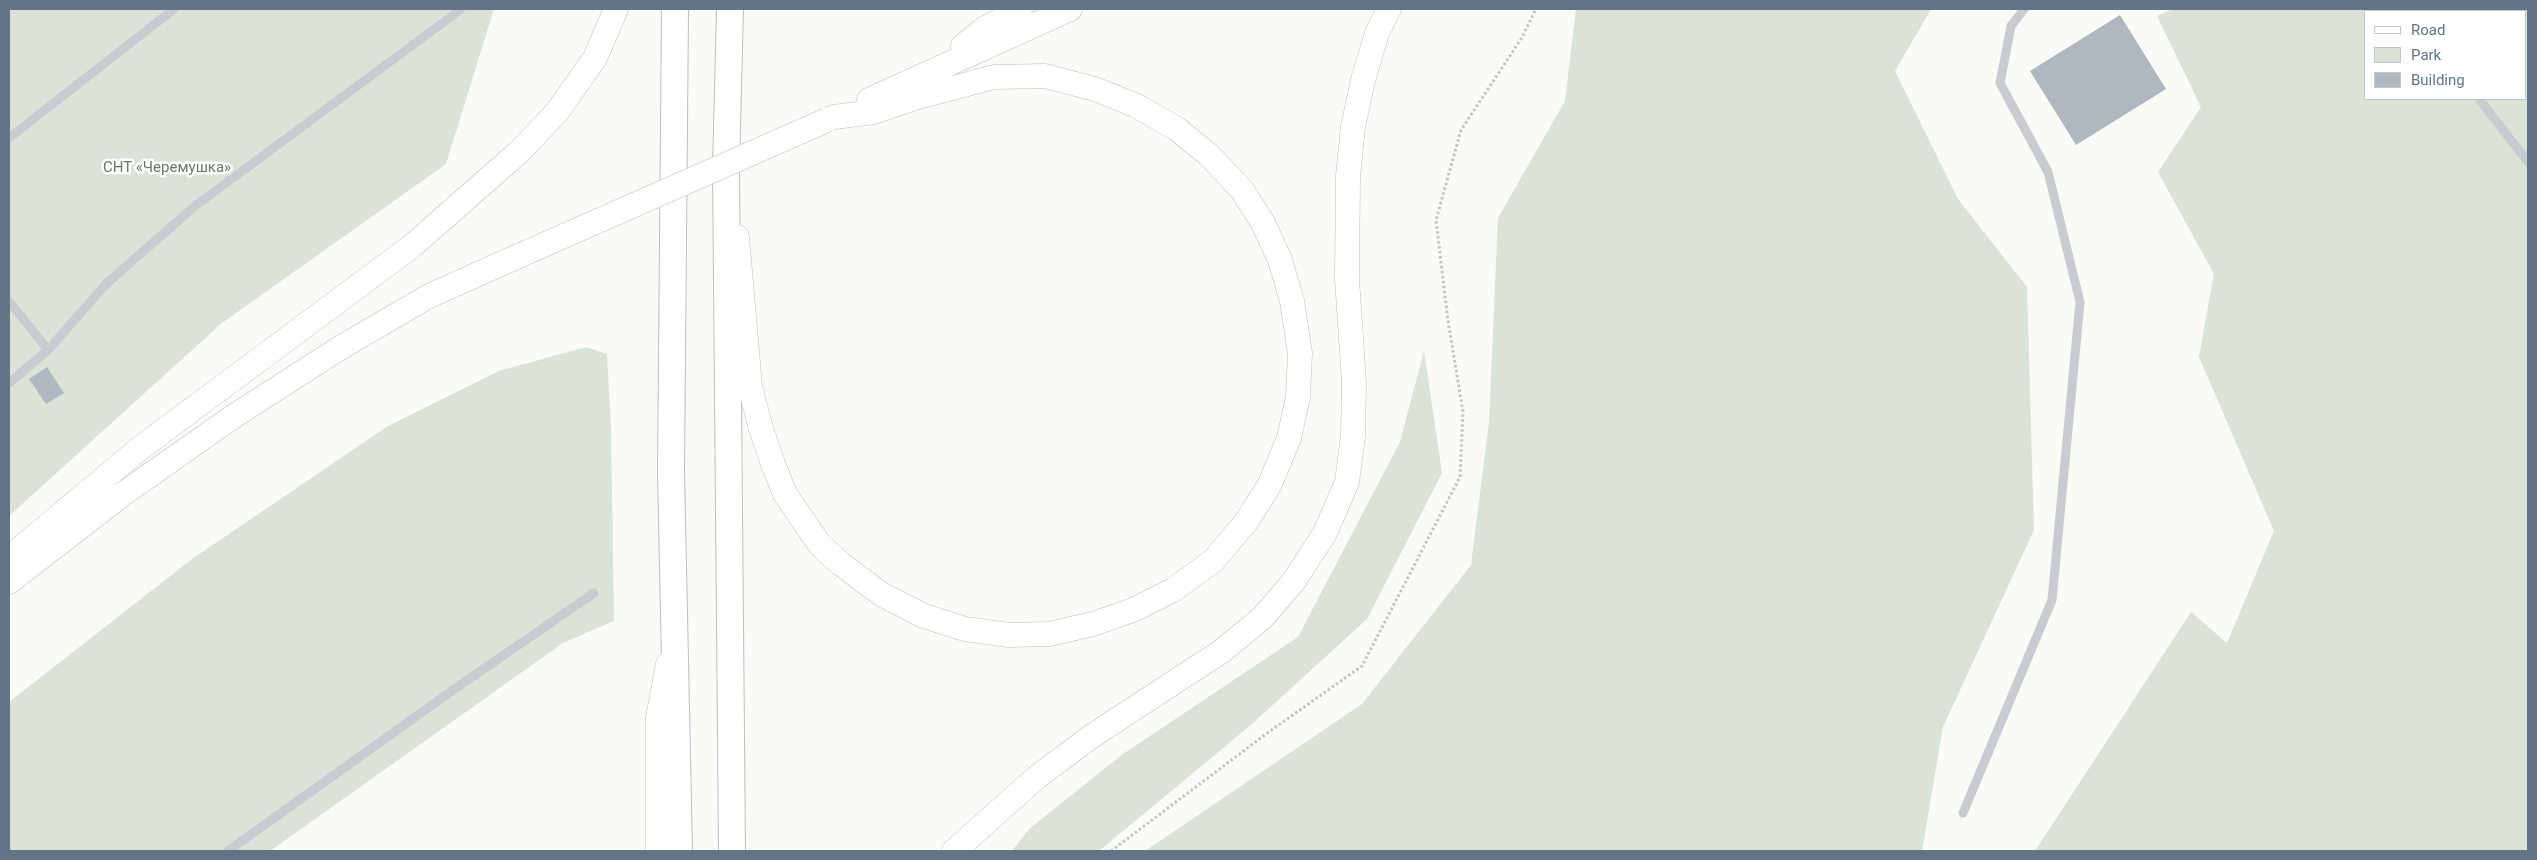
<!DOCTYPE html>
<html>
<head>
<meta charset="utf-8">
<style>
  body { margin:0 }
  #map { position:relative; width:2537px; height:860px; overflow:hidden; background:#fafaf7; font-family:Roboto,sans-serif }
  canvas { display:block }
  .frame { position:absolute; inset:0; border:10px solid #627485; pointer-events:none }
  .legend { position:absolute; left:2364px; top:10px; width:162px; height:90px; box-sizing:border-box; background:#fff; border:1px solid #c0c7ce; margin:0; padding:6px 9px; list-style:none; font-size:15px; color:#627485 }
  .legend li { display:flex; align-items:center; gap:10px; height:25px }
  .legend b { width:25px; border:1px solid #c0c7ce }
</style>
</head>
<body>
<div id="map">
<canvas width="2537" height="860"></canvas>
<div class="frame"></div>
<ul class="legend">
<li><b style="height:6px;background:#fff"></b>Road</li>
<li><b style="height:14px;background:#dbe2d8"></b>Park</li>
<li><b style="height:14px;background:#b0b8bf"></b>Building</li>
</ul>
</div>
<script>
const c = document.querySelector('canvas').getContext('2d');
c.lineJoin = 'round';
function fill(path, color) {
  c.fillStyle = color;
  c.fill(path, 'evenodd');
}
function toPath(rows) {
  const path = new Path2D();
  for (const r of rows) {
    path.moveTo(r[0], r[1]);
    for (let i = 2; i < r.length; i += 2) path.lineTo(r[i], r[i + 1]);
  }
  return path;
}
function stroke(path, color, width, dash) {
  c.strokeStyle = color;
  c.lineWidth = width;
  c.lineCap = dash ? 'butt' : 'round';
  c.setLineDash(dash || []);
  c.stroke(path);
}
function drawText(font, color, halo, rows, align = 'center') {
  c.font = font + ' Roboto,sans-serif';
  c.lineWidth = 5;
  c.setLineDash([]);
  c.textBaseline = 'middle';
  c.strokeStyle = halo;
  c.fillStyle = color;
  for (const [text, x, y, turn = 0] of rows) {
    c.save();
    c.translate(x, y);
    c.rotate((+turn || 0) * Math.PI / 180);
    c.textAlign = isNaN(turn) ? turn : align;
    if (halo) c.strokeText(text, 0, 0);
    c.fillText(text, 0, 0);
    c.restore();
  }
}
fill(toPath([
  [9,9,494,9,446,164,222,323,9,516],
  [1576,9,1931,9,1895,71,1958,199,2027,287,2034,530,1943,727,1922,851,1145,851,1362,704,1471,565,1489,422,1498,218,1565,101],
  [2173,9,2528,9,2528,851,2035,851,2191,612,2227,643,2274,531,2199,357,2214,274,2158,172,2201,107,2157,16],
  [2366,11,2526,11,2526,99,2366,99],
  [586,347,607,354,611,427,614,621,563,643,270,851,9,851,9,702,192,559,388,426,499,371],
  [1424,351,1442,473,1367,619,1252,724,1099,851,1012,851,1029,829,1123,754,1298,637,1400,442]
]), '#dbe2d8');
fill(toPath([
  [2120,15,2166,89,2076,145,2030,71],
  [47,367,64,393,46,404,29,379]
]), '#b0b8bf');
const secondary = toPath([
  [963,46,984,29,1020,9],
  [869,100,1070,9],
  [737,237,750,386,761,429,773,464,785,494,820,545,841,564,881,594,924,616,965,629,1009,635,1049,634,1093,624,1133,610,1173,590,1213,561,1246,522,1269,486,1289,438,1298,397,1300,353,1292,301,1280,260,1263,223,1242,190,1209,155,1177,129,1137,106,1095,89,1045,76,994,77,915,98,874,112,834,117],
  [9,558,139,449,412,246,520,151,557,112,595,58,616,9],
  [9,582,123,494,234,416,340,348,429,296,523,254],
  [658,851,658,718,668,664],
  [954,851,1037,777,1092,736,1222,651,1250,628,1264,616,1294,581,1325,533,1347,482,1353,436,1354,382,1347,279,1348,176,1353,127,1363,80,1377,33,1389,9]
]);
const primary = toPath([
  [675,9,671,472,679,851],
  [730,9,726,168,732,851]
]);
stroke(secondary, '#b9bfc4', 25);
stroke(primary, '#babfc3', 28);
stroke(toPath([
  [1111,851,1266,734,1362,666,1460,477,1463,412,1448,321,1436,220,1461,130,1521,39,1536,9]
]), '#c1c4c6', 3, [2.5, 2.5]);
stroke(toPath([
  [2415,9,2417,11],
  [2479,99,2528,162],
  [9,138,174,9],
  [9,301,48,350],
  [9,383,48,350,106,284,195,206,460,10],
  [1963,813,2052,600,2080,302,2048,172,2000,83,2011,26,2024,9],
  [228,851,443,697,594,593]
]), '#c8ccd0', 9);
stroke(secondary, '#fff', 24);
stroke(primary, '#fff', 26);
const secondaryBridge = toPath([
  [523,254,827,120]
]);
stroke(secondaryBridge, '#b9bfc4', 25, []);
stroke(secondaryBridge, '#fff', 24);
drawText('15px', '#667b62', '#fff', [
  ["СНТ «Черемушка»",167,168]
]);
</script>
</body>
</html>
